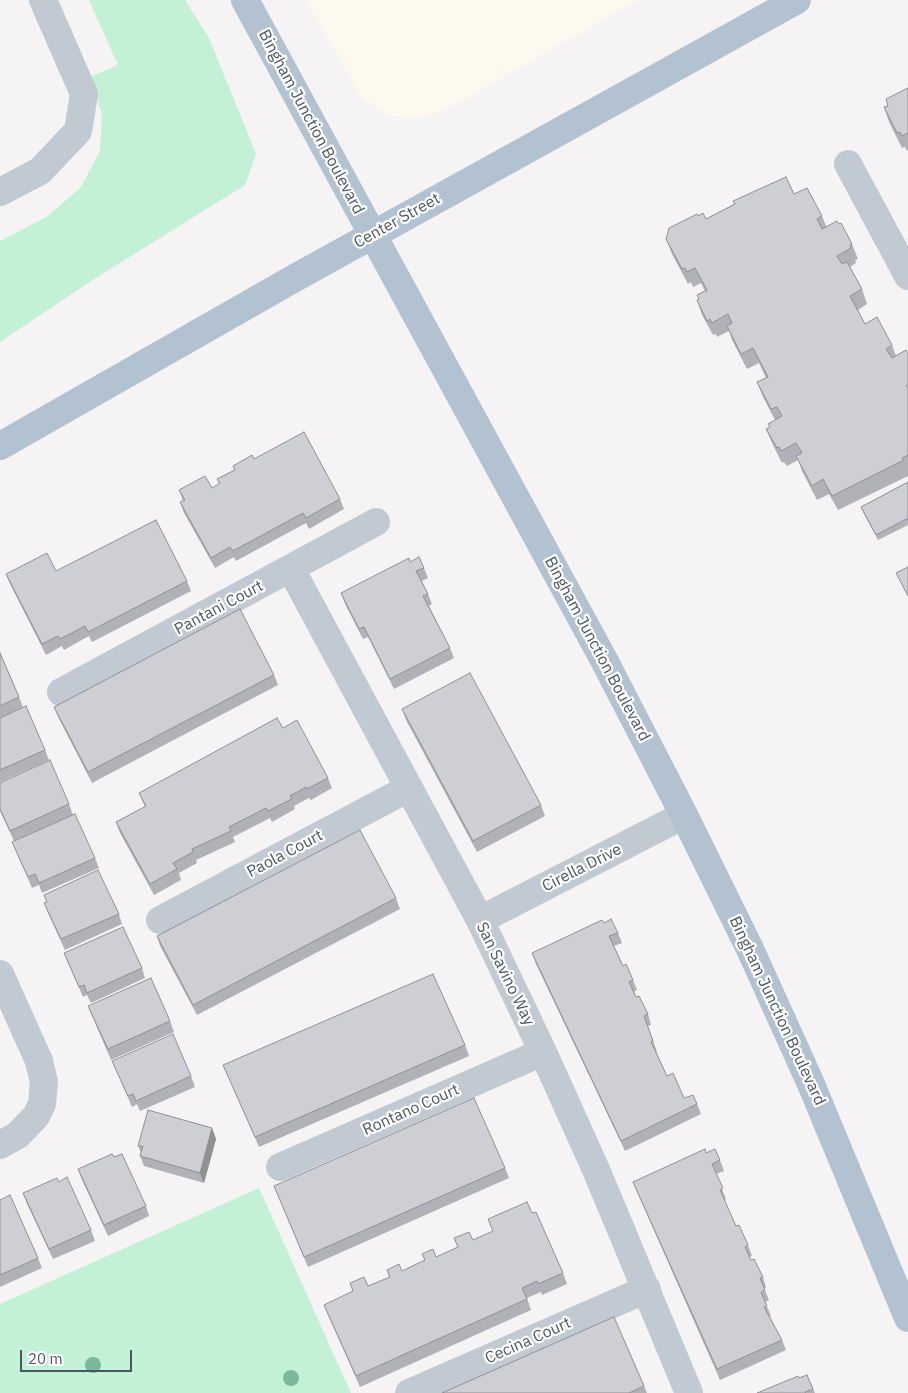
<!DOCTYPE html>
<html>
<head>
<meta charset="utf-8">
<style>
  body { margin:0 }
  #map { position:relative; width:908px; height:1393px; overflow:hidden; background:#f5f3f3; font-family:"IBM Plex Sans",sans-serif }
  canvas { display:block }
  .scale { position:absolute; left:20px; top:1350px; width:112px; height:22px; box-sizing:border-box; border:2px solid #4a5661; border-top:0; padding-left:6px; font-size:15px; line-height:18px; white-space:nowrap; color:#4a5661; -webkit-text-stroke:4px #fff; paint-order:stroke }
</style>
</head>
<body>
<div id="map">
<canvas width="908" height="1393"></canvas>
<div class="scale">20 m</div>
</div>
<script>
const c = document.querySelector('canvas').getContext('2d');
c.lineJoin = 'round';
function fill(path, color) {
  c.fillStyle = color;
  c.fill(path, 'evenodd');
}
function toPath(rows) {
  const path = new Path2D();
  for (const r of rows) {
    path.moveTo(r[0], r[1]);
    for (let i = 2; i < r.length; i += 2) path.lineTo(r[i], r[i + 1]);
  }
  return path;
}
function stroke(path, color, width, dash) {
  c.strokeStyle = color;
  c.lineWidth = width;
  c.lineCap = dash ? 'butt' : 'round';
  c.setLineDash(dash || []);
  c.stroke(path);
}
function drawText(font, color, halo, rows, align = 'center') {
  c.font = font + ' "IBM Plex Sans",sans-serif';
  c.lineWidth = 4.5;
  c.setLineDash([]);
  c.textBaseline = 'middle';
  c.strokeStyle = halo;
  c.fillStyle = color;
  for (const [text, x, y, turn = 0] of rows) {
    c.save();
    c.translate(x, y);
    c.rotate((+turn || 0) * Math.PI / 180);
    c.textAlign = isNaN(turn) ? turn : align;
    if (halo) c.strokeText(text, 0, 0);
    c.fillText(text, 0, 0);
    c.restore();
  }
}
fill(toPath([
  [306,0,638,0,446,110,418,119,389,116,362,98]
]), '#fdf9ef');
fill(toPath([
  [89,0,185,0,209,38,256,154,245,185,91,281,0,342,0,241,48,216,81,187,100,151,102,115,90,77,118,65],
  [259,1188,351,1393,0,1393,0,1304]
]), '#c3f1d5');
stroke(toPath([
  [848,164,908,276],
  [0,192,40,171,78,131,84,94,43,0],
  [291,569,480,920,543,1052,597,1172,689,1393],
  [61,692,376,522],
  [160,920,409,788],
  [480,920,684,815],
  [0,974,39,1061,44,1082,42,1104,36,1116,18,1135,0,1145],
  [280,1167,543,1052],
  [409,1393,647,1289]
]), '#c1cad2', 28);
stroke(toPath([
  [245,0,604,660,684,815,750,949,811,1084,908,1318],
  [0,446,293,279,797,0]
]), '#b3c2d1', 28);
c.fillStyle = '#7bb799';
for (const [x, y] of [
  [93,1365],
  [291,1378]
]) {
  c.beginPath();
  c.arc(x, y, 8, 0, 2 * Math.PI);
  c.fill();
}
fill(toPath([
  [908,88,908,151,907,151,905,147,902,148,889,122,884,107,888,106],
  [794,194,822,216,826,226,852,244,858,259,855,260,856,263,850,267,862,289,867,304,858,310,865,324,892,345,896,356,908,354,908,476,838,510,829,494,817,500,802,471,798,460,787,466,784,462,782,463,772,443,766,429,769,427,775,420,763,397,757,382,766,378,759,363,747,369,732,340,729,331,717,337,716,334,713,335,702,315,697,300,699,299,697,295,705,291,701,283,693,287,691,282,688,284,672,254,666,239,698,216,706,219,734,204,733,201],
  [254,459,340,499,344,509,309,529,306,523,236,561,234,557,215,568,184,513,180,502,183,501,179,490,212,488,219,484,217,479],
  [908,482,908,525,878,540,863,512,861,507],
  [410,562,424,568,428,578,422,581,428,594,432,604,429,606,450,648,454,658,394,689,368,637,363,639,345,604,341,593],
  [56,571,187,581,191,591,92,642,89,636,64,650,62,646,46,655,10,584,6,574],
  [0,653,19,697,23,707,0,718],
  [274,675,278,685,92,783,58,717,54,707],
  [402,709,541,805,545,816,477,852,406,720],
  [0,718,45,750,49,760,0,782],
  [283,728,328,778,332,788,311,800,309,798,294,806,295,809,272,822,270,818,233,837,235,842,196,860,197,863,179,873,181,880,154,895,120,833,116,822,145,807,139,793],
  [0,783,69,804,73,815,14,841,0,811],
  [12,842,95,858,99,868,42,893,39,885,32,888],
  [44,895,119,914,122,924,65,950,48,913,44,903,47,902],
  [396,898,400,909,197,1015,160,946,157,936],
  [604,923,618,933,622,943,614,946,623,966,633,980,637,990,634,992,636,997,648,1014,651,1025,648,1026,657,1052,656,1052,667,1076,684,1098,697,1104,701,1114,625,1151,536,964,532,953],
  [64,953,142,968,145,978,91,1003,87,995,83,997],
  [88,1006,170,1021,174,1032,111,1060,92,1016],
  [465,1045,469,1056,259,1147,223,1065],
  [112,1061,191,1076,195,1087,140,1111,137,1104,132,1107],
  [212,1128,216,1139,204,1183,144,1166,140,1156,141,1153,138,1146],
  [706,1153,720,1160,724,1171,716,1174,726,1199,724,1200,736,1226,748,1245,752,1256,749,1257,751,1260,763,1277,766,1288,764,1288,769,1300,765,1302,771,1316,770,1317,782,1340,786,1350,720,1380,637,1192,633,1182],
  [114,1157,146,1206,149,1216,108,1236,82,1180,78,1169],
  [505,1168,509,1178,308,1267,274,1186],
  [59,1182,91,1230,95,1241,53,1259,27,1204,23,1193],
  [0,1200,38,1258,42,1268,0,1287],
  [532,1213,563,1273,567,1284,542,1295,541,1292,527,1298,531,1310,360,1387,328,1315,324,1305,353,1292,350,1283,368,1286,389,1277,387,1270,402,1271,425,1260,422,1254,436,1257,458,1247,454,1238,473,1240,493,1231,488,1219],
  [807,1375,815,1393,757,1393,799,1378],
  [644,1386,647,1393,442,1393]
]), '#b0b2b7');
fill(toPath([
  [212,1128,216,1139,204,1183,200,1173]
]), '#909195');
const building = toPath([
  [908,88,908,133,902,136,900,132,897,133,884,107,888,106,886,99,908,88],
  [786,177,794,194,807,188,822,216,817,219,822,229,837,221,839,224,841,223,852,244,850,245,851,248,837,256,842,264,847,262,862,289,850,296,865,324,877,317,892,345,886,349,892,358,906,350,908,354,908,385,906,386,908,388,908,455,902,458,904,460,832,496,823,479,812,486,796,456,802,453,796,443,781,451,779,447,777,448,766,429,770,427,768,424,782,416,777,407,771,409,757,382,768,377,753,348,741,354,727,326,732,323,728,314,712,323,710,319,707,321,697,300,699,299,697,295,707,290,695,268,687,272,685,268,682,269,666,239,669,228,697,214,698,216,703,213,706,219,735,204,733,201,786,177],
  [304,432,340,499,306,518,303,513,233,551,230,547,211,558,180,502,185,500,179,490,205,476,212,488,220,483,217,479,235,470,233,466,252,455,254,459,304,432],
  [908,482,908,518,876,535,861,507,908,482],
  [156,520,187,581,88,632,85,626,60,639,58,636,42,644,6,574,47,553,56,571,156,520],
  [419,557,424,568,416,571,428,594,423,596,450,648,390,679,364,627,359,629,341,593,409,558,410,562,419,557],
  [908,567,908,596,896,573,908,567],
  [240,609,274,675,88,772,54,707,240,609],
  [0,653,19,697,0,706,0,653],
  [470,673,541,805,473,841,402,709,470,673],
  [26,706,45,750,0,770,0,718,26,706],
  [277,718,283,728,297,720,328,778,307,789,306,787,290,796,292,799,268,811,266,808,229,827,231,831,192,849,193,852,173,863,177,869,150,884,116,822,146,806,139,793,277,718],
  [50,760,69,804,10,831,0,809,0,783,50,760],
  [75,814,95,858,39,883,35,874,28,877,12,842,75,814],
  [360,830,396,898,193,1005,157,936,360,830],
  [98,870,119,914,61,939,44,903,47,902,44,895,98,870],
  [611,919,618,933,609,936,623,966,626,964,633,980,629,982,636,997,639,996,648,1014,644,1016,653,1041,651,1042,667,1076,673,1073,684,1098,693,1095,697,1104,621,1141,532,953,602,920,604,923,611,919],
  [123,927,142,968,87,993,84,985,79,987,64,953,123,927],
  [433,974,465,1045,255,1137,223,1065,433,974],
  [151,978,170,1021,108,1049,88,1006,151,978],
  [173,1034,191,1076,136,1101,133,1094,128,1096,112,1061,173,1034],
  [474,1098,505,1168,304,1257,274,1186,474,1098],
  [148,1110,212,1128,200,1173,140,1156,143,1146,138,1146,148,1110],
  [705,1149,706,1153,715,1149,720,1160,712,1164,723,1188,720,1190,736,1226,739,1225,748,1245,745,1247,751,1260,754,1259,763,1277,760,1278,765,1290,761,1292,767,1306,764,1307,782,1340,717,1369,633,1182,705,1149],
  [112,1154,114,1157,122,1154,146,1206,104,1225,78,1169,112,1154],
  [67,1177,91,1230,49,1249,23,1193,57,1178,59,1182,67,1177],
  [10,1195,38,1258,0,1275,0,1200,10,1195],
  [527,1202,532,1213,536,1212,563,1273,538,1284,537,1281,522,1288,527,1299,356,1376,324,1305,353,1291,350,1283,364,1277,368,1286,390,1277,387,1270,399,1264,402,1271,425,1260,422,1254,433,1249,436,1257,458,1247,454,1238,469,1232,473,1240,493,1231,488,1219,527,1202],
  [614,1317,644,1386,629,1393,442,1393,614,1317],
  [807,1375,813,1389,805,1392,806,1393,757,1393,798,1376,799,1378,807,1375]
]);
fill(building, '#cdcfd5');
stroke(building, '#909195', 1);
drawText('16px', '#4a5661', '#fff', [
  ["Bingham Junction Boulevard",311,122,62],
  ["Center Street",397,221,-29],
  ["Pantani Court",219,608,-28],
  ["Bingham Junction Boulevard",597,649,62],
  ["Paola Court",285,854,-28],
  ["Cirella Drive",582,868,-27],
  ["San Savino Way",505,974,64],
  ["Bingham Junction Boulevard",777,1011,65],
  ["Rontano Court",411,1110,-24],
  ["Cecina Court",528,1341,-24]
]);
</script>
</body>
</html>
